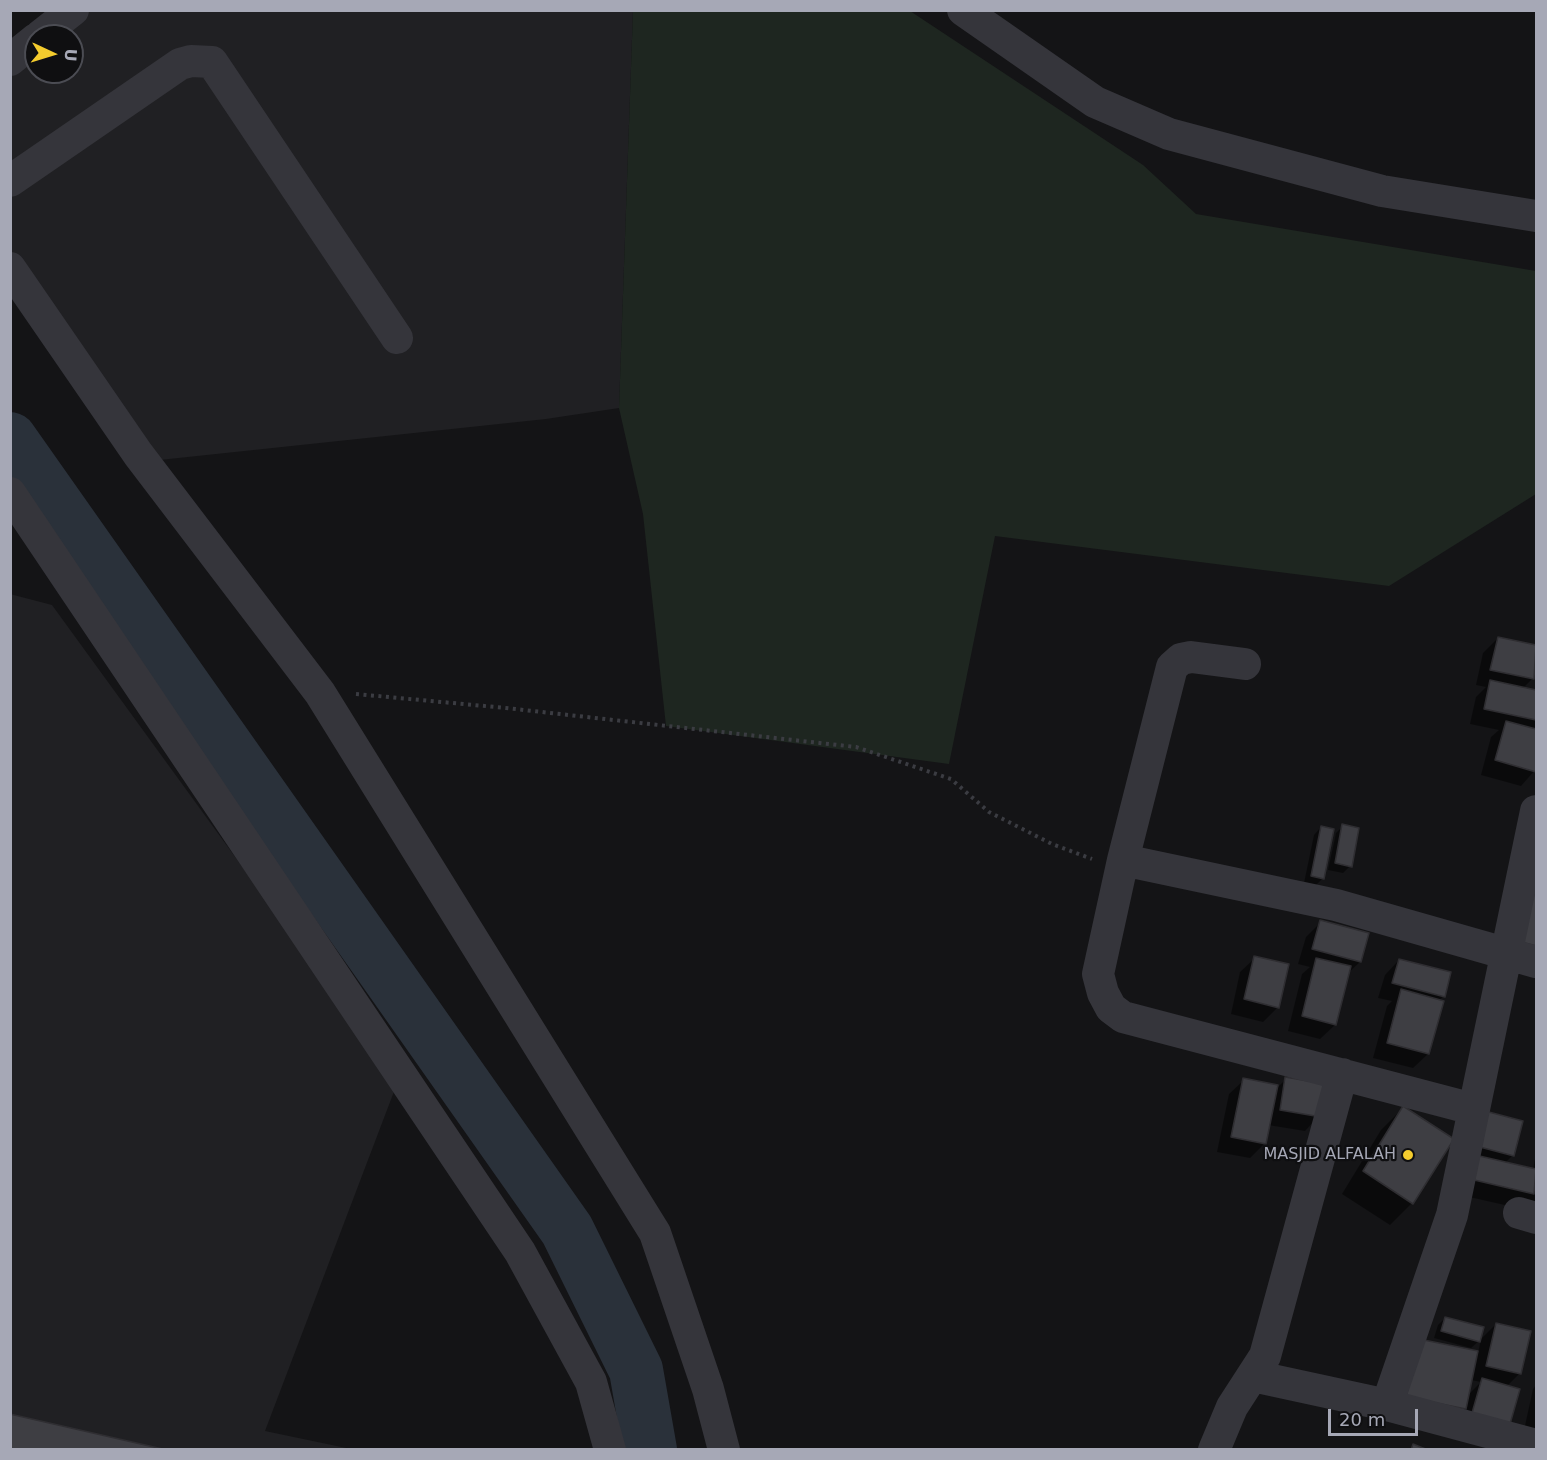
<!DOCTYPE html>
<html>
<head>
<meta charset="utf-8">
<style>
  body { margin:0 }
  #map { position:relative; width:1547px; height:1460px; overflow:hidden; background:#141416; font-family:"DejaVu Sans",sans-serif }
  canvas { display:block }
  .frame { position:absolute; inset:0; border:12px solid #a6a8b6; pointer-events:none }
  .north { position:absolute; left:24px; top:24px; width:60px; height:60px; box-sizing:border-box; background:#0f0f11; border:2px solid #4b4c53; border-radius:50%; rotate:94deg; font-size:16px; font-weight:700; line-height:24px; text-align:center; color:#a6a8b6 }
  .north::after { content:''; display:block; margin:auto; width:21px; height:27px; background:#f4cc2e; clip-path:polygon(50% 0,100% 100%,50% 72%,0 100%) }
  .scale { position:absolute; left:1328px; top:1409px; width:90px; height:27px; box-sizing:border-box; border:3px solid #a6a8b6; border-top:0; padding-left:8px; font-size:18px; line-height:21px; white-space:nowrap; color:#a6a8b6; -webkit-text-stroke:4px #0f0f11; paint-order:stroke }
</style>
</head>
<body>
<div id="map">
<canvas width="1547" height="1460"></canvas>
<div class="frame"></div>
<div class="north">U</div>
<div class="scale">20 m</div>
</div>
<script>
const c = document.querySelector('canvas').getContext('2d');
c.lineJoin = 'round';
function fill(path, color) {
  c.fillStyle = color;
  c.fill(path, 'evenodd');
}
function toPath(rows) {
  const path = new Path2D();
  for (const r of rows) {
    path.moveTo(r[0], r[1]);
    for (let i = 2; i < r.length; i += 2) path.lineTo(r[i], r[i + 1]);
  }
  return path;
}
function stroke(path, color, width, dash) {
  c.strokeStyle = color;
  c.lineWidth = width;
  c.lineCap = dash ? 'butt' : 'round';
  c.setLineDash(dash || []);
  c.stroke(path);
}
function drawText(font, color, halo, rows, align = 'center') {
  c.font = font + ' "DejaVu Sans",sans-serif';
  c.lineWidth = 4.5;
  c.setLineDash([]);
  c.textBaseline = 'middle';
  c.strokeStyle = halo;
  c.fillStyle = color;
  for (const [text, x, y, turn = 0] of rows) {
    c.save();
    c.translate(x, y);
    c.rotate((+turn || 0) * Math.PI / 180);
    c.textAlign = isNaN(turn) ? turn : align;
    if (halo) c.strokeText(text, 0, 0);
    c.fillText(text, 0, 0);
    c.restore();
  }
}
fill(toPath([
  [84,11,633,11,619,408,546,419,150,461,11,274,11,64,36,46,36,72,72,72,72,36,49,36],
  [10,594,52,605,398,1081,265,1431,351,1449,11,1449]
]), '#202023');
fill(toPath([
  [633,11,910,11,1143,165,1196,214,1536,271,1536,494,1389,586,995,536,949,764,666,726,643,514,619,408]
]), '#1e2620');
fill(toPath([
  [1498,638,1536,646,1532,679,1522,689,1536,691,1536,769,1521,786,1481,775,1491,737,1499,730,1470,724,1476,697,1486,687,1476,685,1483,653],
  [1343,826,1350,866,1343,873,1328,870,1336,833],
  [1321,827,1323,878,1316,885,1304,883,1314,835],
  [1534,896,1536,897,1536,964],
  [1321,922,1367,935,1360,962,1347,974,1335,1025,1320,1039,1288,1031,1302,974,1310,967,1298,964,1306,937],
  [1255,958,1278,1007,1263,1022,1231,1014,1240,972],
  [1399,960,1444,996,1438,1001,1428,1054,1413,1068,1373,1058,1387,1006,1392,1001,1378,998,1385,975],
  [1286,1079,1319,1116,1305,1131,1268,1125,1264,1144,1250,1158,1217,1152,1229,1094,1244,1080,1278,1087],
  [1403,1108,1412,1203,1390,1225,1342,1194,1381,1130],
  [1471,1127,1513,1155,1505,1163,1533,1170,1536,1153,1536,1208,1518,1208,1456,1194],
  [1445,1318,1479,1341,1471,1348,1434,1338,1438,1325],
  [1496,1324,1520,1373,1506,1387,1518,1390,1450,1423,1419,1341,1478,1353,1481,1339],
  [1471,1380,1481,1382,1468,1395],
  [1536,1385,1536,1447,1521,1444,1533,1389]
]), '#0007');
stroke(toPath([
  [10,439,567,1230,636,1370,650,1450]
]), '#2a313a', 54);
const building = toPath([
  [1498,637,1536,645,1534,679,1490,670,1498,637],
  [1490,680,1536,690,1536,720,1484,709,1490,680],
  [1506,721,1536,729,1536,772,1495,760,1506,721],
  [1342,824,1359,828,1352,867,1335,863,1342,824],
  [1321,826,1334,829,1324,879,1311,876,1321,826],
  [1534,894,1536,895,1536,946,1521,942,1534,894],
  [1320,920,1369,933,1361,962,1312,949,1320,920],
  [1254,956,1289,964,1279,1008,1244,999,1254,956],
  [1316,958,1351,966,1336,1025,1302,1016,1316,958],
  [1399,959,1451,972,1445,997,1392,983,1399,959],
  [1401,989,1444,1001,1429,1054,1387,1043,1401,989],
  [1285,1077,1326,1084,1321,1117,1280,1110,1285,1077],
  [1243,1078,1278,1085,1266,1144,1231,1137,1243,1078],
  [1403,1106,1454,1139,1413,1204,1363,1171,1403,1106],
  [1485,1111,1523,1121,1514,1156,1476,1146,1485,1111],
  [1475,1155,1536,1169,1534,1194,1470,1179,1475,1155],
  [1445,1317,1484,1327,1480,1342,1441,1331,1445,1317],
  [1496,1323,1531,1331,1521,1374,1486,1366,1496,1323],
  [1419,1339,1478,1351,1466,1409,1406,1397,1419,1339],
  [1482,1378,1520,1389,1510,1424,1472,1413,1482,1378],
  [10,1414,167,1450,10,1450,10,1414],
  [1413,1444,1428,1450,1411,1450,1413,1444]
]);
fill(building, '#3e3e43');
stroke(building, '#2f2e32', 1.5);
stroke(toPath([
  [356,694,506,708,856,747,951,779,989,812,1052,844,1092,859]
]), '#3b3c42', 4, [3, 4.5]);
stroke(toPath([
  [963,10,1095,102,1169,134,1382,191,1536,216],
  [40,36,73,10],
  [10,60,36,39],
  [10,181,180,64,191,61,212,62,397,338],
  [10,268,138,454,320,693,655,1233,708,1389,724,1450],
  [10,493,520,1252,591,1382,610,1450],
  [1245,664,1191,657,1181,659,1172,667,1123,860,1336,905,1536,962],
  [1536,811,1452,1215,1387,1405,1536,1445],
  [1123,860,1098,974,1103,993,1111,1008,1123,1017,1473,1109],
  [1519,1213,1536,1218],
  [1253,1376,1387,1405],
  [1214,1450,1232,1407,1265,1356,1342,1074]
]), '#35353b', 32);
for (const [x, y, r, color] of [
  [1408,1155,6,"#f4cc2e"]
]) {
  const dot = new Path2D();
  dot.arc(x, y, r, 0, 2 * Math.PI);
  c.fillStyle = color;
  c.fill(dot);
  stroke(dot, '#0f0f11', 2);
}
drawText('16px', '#a6a8b6', '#0f0f11', [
  ["MASJID ALFALAH",1396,1155]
], 'right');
</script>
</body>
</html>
